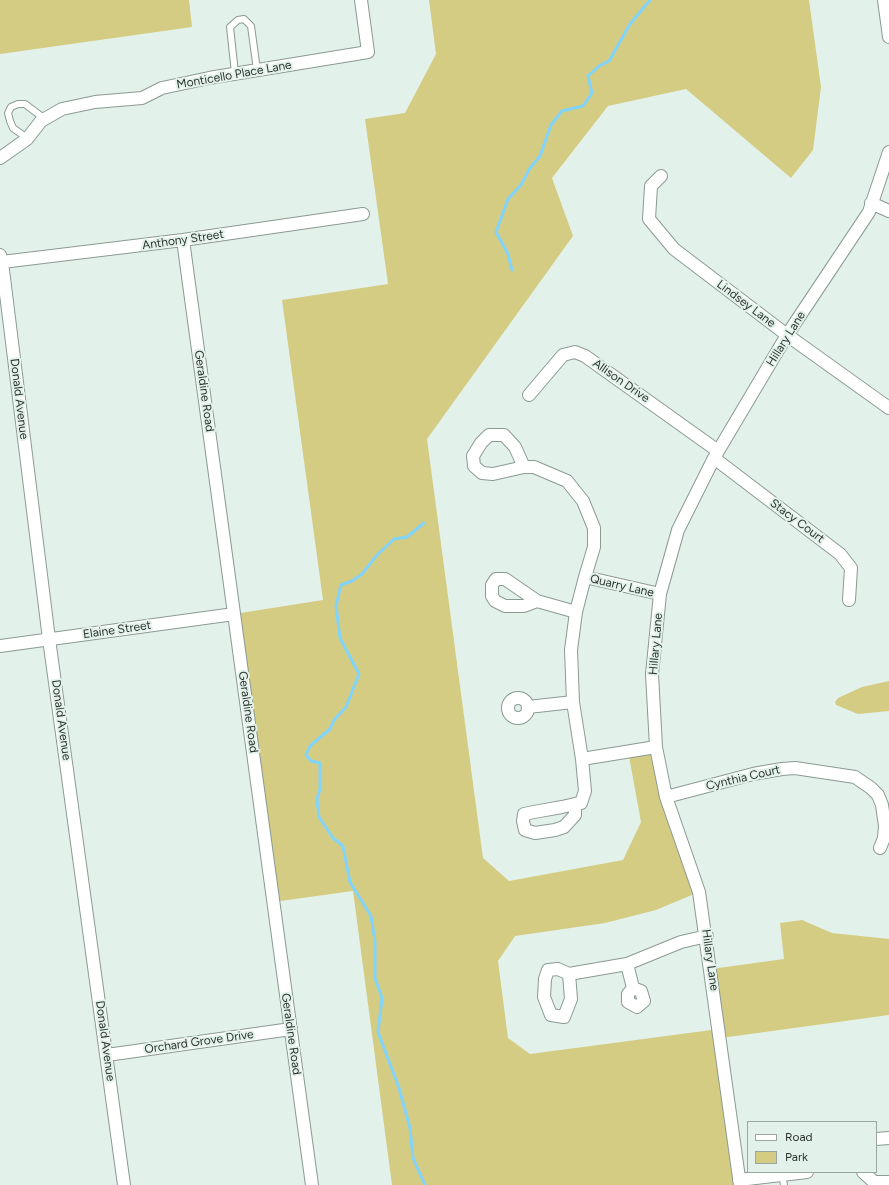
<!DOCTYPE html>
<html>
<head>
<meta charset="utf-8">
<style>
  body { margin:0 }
  #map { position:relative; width:889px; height:1185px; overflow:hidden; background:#e2f2eb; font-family:Figtree,sans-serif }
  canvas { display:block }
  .legend { position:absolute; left:747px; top:1121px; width:130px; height:52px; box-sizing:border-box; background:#e2f2eb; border:1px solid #9aa6a0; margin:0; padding:5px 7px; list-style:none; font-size:12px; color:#2d3330 }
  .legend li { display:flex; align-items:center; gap:8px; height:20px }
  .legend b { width:20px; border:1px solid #9aa6a0 }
</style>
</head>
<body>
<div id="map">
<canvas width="889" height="1185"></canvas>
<ul class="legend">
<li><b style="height:5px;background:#fff"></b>Road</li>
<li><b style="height:11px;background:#d5cc83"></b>Park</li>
</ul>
</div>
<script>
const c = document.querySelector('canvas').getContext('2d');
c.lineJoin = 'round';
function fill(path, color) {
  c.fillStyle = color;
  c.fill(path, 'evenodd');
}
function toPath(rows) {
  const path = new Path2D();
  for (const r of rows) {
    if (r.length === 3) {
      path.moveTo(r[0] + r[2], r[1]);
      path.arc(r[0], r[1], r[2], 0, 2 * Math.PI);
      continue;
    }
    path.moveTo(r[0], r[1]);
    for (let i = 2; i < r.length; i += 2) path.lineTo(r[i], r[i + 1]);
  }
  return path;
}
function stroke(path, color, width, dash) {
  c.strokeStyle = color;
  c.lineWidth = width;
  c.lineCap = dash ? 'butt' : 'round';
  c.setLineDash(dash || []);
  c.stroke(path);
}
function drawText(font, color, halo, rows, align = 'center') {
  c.font = font + ' Figtree,sans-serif';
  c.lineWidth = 4;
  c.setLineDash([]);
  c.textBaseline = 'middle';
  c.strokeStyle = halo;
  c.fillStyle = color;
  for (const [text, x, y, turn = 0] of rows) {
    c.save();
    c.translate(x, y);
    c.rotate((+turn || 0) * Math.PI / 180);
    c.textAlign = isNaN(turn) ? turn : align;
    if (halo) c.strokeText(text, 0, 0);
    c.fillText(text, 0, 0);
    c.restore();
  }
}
fill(toPath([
  [0,0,189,0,192,27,0,54],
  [429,0,809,0,821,87,813,150,791,178,686,89,608,106,552,178,573,236,427,439,483,858,509,881,623,860,641,822,628,751,656,747,699,892,656,910,605,923,515,936,498,961,508,1038,530,1054,719,1029,711,969,784,959,780,923,802,920,832,933,889,939,889,1015,721,1038,740,1185,392,1185,353,891,273,902,234,614,323,600,282,300,388,284,365,119,405,113,436,54],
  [889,681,889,711,858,714,836,705,835,702,838,698,862,687]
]), '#d5cc83');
stroke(toPath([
  [512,270,508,254,496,232,508,199,521,185,530,168,540,156,551,125,562,111,583,106,592,93,588,76,599,66,609,61,630,24,650,0],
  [424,523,407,537,394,539,377,555,362,574,352,581,341,585,336,606,340,638,359,674,346,707,334,720,330,729,310,746,306,755,311,761,320,763,320,789,317,799,319,817,333,838,343,846,350,882,371,916,375,941,375,978,382,998,378,1032,399,1088,410,1128,413,1158,425,1185]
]), '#81d4fb', 3);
const service = toPath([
  [235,73,230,27,238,20,244,19,251,26,257,70],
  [27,138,13,128,10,121,8,113,11,107,18,104,25,104,45,119],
  [782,1175,784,1185]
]);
const minor = toPath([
  [884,0,889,37],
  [0,158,27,139,41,121,62,109,95,102,142,98,162,88,209,78,368,52,361,0],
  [661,176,651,186,649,219,674,249,787,335,889,408],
  [871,203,889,211],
  [183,240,312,1185],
  [0,255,2,262,49,639,124,1185],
  [2,262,183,240,363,214],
  [529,395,563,355,575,352,585,356,718,451],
  [714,458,840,554,851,568,849,600],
  [524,467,515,447,504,435,489,435,481,443,473,456,474,466,482,473,493,474,524,467,534,467,567,481,583,501,594,528,594,547,585,577,660,594],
  [537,601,524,606,505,606,495,601,492,596,492,585,496,579,505,579,537,601,576,612],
  [0,646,234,614],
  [518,708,10],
  [573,702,571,650,576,612,585,577],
  [528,707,573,702,582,759,656,747],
  [666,797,753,774,782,769,795,768,855,777,871,788,878,795,882,805,885,826,884,838,880,848],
  [575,804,575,815,564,827,555,830,535,833,525,830,523,821,524,814,534,812,562,807,575,804,581,803,585,791,582,759],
  [627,964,633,988,628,994,628,1002,637,1007,644,1001,641,991,633,988],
  [569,974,571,999,564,1017,551,1015,544,997,545,979,548,970,558,969,569,974,627,964,681,942,707,936],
  [107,1055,291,1029],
  [876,1139,889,1138],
  [863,1172,874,1182,889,1182],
  [739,1180,807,1172],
  [740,1185,699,892,666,797,656,747,652,674,660,594,678,530,714,458,787,335,869,212,889,152]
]);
stroke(service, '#8b9a93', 8);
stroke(minor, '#8b9a93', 14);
stroke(service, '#fff', 6);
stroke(minor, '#fff', 12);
drawText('12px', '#2d3330', '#e2f2eb', [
  ["Monticello Place Lane",234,75,-10],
  ["Anthony Street",183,240,-8],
  ["Lindsey Lane",746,304,37],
  ["Hillary Lane",786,339,-58],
  ["Allison Drive",621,381,35],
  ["Geraldine Road",204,391,82],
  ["Donald Avenue",19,399,83],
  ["Stacy Court",797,521,37],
  ["Quarry Lane",622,586,13],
  ["Elaine Street",117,630,-8],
  ["Hillary Lane",656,644,-85],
  ["Geraldine Road",248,712,82],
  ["Donald Avenue",61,720,82],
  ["Cynthia Court",743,778,-13],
  ["Hillary Lane",710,960,82],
  ["Geraldine Road",291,1034,82],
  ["Donald Avenue",105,1041,82],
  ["Orchard Grove Drive",199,1042,-8]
]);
</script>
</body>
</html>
